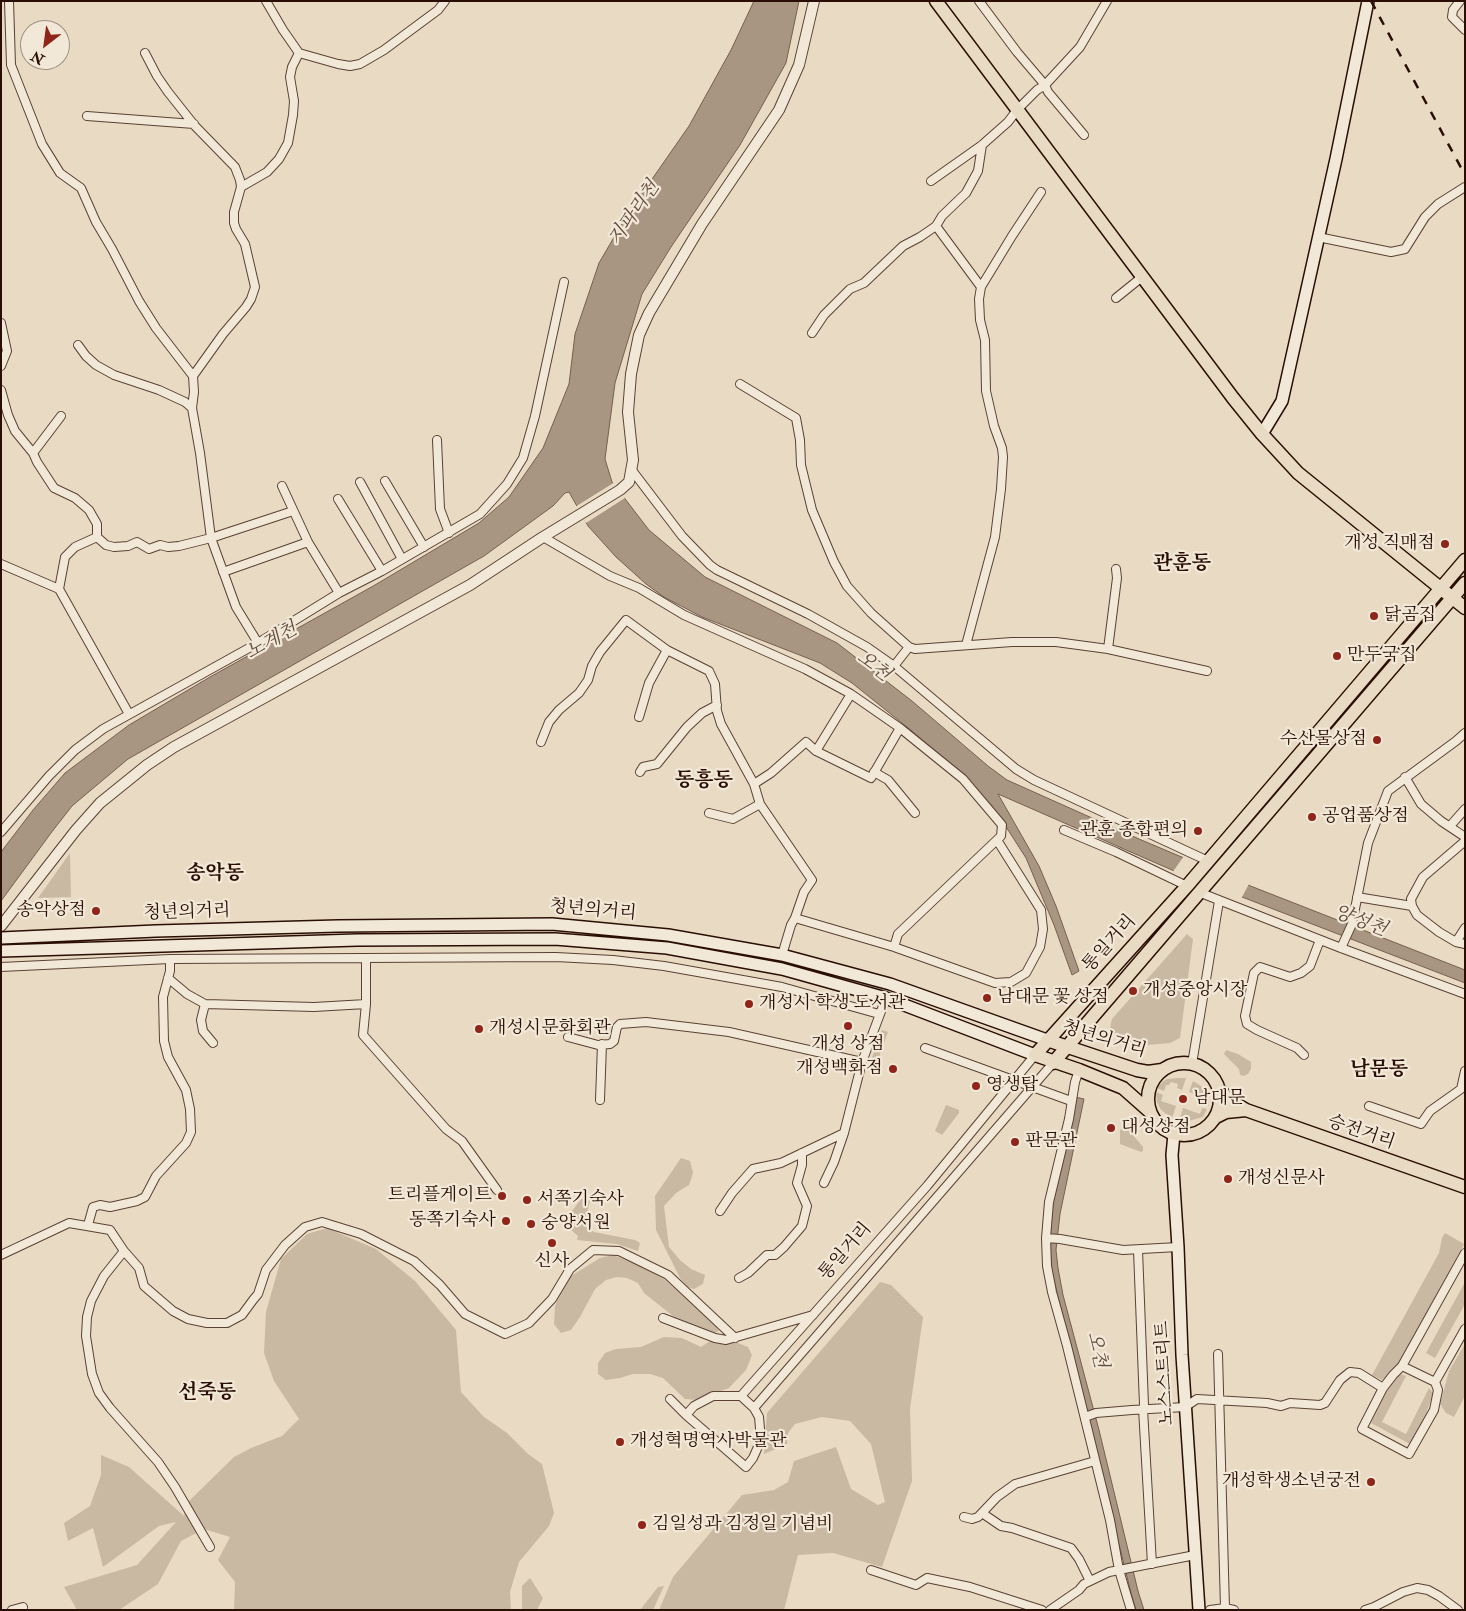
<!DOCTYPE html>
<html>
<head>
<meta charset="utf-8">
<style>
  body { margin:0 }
  #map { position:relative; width:1466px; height:1611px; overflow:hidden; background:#e9dbc3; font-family:"IM FELL Double Pica",serif }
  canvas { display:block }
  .frame { position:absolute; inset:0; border:2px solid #2a0e03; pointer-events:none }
  .north { position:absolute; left:20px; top:20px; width:50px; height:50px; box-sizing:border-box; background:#f1e8d8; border:1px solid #a19183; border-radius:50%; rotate:210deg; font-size:14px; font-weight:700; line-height:20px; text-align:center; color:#2a0e03 }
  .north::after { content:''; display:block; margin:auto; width:18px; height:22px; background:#8f2418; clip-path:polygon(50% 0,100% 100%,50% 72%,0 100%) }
</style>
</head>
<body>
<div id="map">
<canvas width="1466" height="1611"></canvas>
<div class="frame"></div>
<div class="north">N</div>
</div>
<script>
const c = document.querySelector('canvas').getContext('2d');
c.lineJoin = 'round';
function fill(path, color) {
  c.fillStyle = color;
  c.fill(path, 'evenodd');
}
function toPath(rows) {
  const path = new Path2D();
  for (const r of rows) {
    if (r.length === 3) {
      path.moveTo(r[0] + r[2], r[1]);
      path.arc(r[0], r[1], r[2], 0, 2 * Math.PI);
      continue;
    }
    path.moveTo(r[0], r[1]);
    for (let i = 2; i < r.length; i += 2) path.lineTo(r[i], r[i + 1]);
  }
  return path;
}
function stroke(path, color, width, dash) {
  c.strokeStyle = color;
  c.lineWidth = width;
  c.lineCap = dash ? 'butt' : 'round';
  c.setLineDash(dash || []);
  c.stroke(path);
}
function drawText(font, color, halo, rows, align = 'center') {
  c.font = font + ' "IM FELL Double Pica","Noto Serif KR",serif';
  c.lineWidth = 4.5;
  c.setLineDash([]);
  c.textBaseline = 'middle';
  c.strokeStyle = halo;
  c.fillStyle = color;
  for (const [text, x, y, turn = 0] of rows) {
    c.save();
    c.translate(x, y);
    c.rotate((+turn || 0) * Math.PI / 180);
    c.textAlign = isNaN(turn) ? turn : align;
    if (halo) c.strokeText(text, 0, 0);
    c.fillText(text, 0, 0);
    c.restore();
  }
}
fill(toPath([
  [70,853,71,897,38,898],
  [1187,934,1193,939,1180,1038,1170,1043,1147,1045,1125,1041,1114,1036,1110,1028,1112,1019],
  [882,1030,888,1032,875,1068,869,1066],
  [1226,1050,1238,1054,1251,1062,1251,1069,1248,1074,1244,1076,1240,1075,1239,1069,1224,1054],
  [1177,1078,1186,1078,1182,1090,1177,1088,1178,1084,1171,1082,1169,1085,1166,1085,1164,1091,1157,1088,1161,1083,1167,1079],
  [1193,1081,1201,1086,1208,1095,1209,1106,1203,1104,1205,1097,1189,1092],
  [1156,1092,1163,1095,1161,1101,1176,1106,1172,1118,1161,1110,1157,1102],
  [946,1105,959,1110,959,1113,942,1135,935,1131],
  [1183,1108,1200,1114,1202,1108,1207,1109,1203,1117,1185,1122,1179,1121],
  [1123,1128,1127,1128,1143,1147,1143,1151,1141,1152,1120,1144,1120,1130],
  [681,1158,690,1161,693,1173,689,1185,676,1193,664,1206,669,1247,680,1260,691,1269,705,1275,703,1284,694,1289,687,1287,680,1278,656,1230,655,1196],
  [581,1199,590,1201,584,1225,594,1232,635,1240,640,1243,638,1251,617,1244,577,1240,578,1236,563,1223],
  [327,1228,376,1249,415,1281,456,1330,461,1392,484,1417,507,1433,528,1454,542,1464,554,1513,549,1526,519,1562,510,1592,511,1610,234,1610,235,1582,218,1560,230,1537,204,1529,181,1541,158,1584,119,1610,77,1610,64,1587,137,1565,176,1522,159,1526,103,1567,93,1528,68,1541,64,1523,90,1506,101,1475,101,1455,129,1467,184,1516,188,1502,234,1457,251,1448,282,1436,299,1419,274,1381,264,1353,266,1312,281,1259,307,1234],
  [1445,1233,1464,1244,1399,1363,1390,1375,1382,1380,1372,1375,1439,1253,1442,1238],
  [613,1255,634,1263,664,1279,715,1324,719,1331,712,1334,698,1330,678,1320,644,1293,638,1283,627,1278,617,1277,606,1280,595,1289,580,1317,571,1330,561,1333,554,1324,555,1307,559,1294,568,1278,600,1258],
  [880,1282,891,1285,923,1317,910,1409,912,1481,882,1567,833,1553,798,1555,784,1610,659,1610,673,1577,742,1495,774,1490,788,1482,794,1461,836,1447,851,1489,878,1505,885,1502,871,1444,850,1421,822,1417,795,1424,788,1433,787,1444,764,1454,767,1413],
  [1465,1282,1465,1304,1435,1358,1426,1353],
  [664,1337,682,1338,701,1347,710,1341,738,1343,748,1347,752,1355,746,1370,729,1388,696,1400,685,1399,663,1378,650,1374,633,1374,620,1378,606,1380,598,1374,598,1363,605,1353,616,1349,641,1347],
  [1465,1344,1465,1396,1454,1417,1446,1413,1440,1404,1449,1371],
  [1400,1374,1406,1376,1382,1422,1406,1434,1429,1388,1433,1393,1426,1414,1410,1444,1371,1423,1393,1379],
  [530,1578,543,1598,537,1610,522,1610,522,1586],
  [664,1586,653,1610,640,1610,658,1587]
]), '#c9b8a2');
const water = toPath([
  [754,1,799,1,786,63,740,145,671,247,642,294,615,383,605,459,612,482,649,530,705,577,837,643,912,701,988,766,1007,780,1139,839,1248,885,1465,970,1465,983,1172,870,998,794,1039,866,1056,906,1079,971,1072,975,1054,925,1026,858,1001,819,969,781,912,731,852,683,820,663,702,617,664,597,646,584,616,557,588,526,569,492,565,493,553,506,484,556,128,759,72,806,51,833,1,901,1,852,33,810,65,773,129,725,210,677,375,585,479,523,509,497,543,448,569,384,575,334,599,263,627,215,689,126,731,50,754,1],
  [1075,1097,1084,1099,1060,1214,1056,1250,1058,1268,1063,1295,1099,1430,1138,1591,1144,1610,1136,1610,1131,1593,1051,1268,1050,1234,1053,1203,1075,1097]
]);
fill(water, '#a89582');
stroke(water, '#765f4f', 1);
fill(toPath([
  [615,482,625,498,586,523,575,507],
  [1184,856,1249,884,1241,899,1172,873]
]), '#e9dbc3');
const minor = toPath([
  [9,1,11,65,42,144,60,173,81,188,96,222,112,249,139,301,156,328,193,376,194,392,192,408,200,453,211,538,236,607,258,643],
  [266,1,283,30,299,53,338,64,350,66,360,64,384,50,438,10,445,1],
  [979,1,1017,52,1045,85,1048,92,1084,135],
  [1460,1,1453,10,1452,17,1465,30],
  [145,53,157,76,168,92,195,126,235,167,240,180,241,187,234,212,234,223,236,229,245,244,255,287,251,299,246,307,223,334,193,376],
  [87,116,194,124],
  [931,181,982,145,1008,122,1017,110,1037,90,1045,85,1080,47,1107,1],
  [241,187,267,172,279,159,288,143,293,115,294,101,290,77,292,67,299,53],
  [936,226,942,216,966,193,978,171,982,145],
  [1318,237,1391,252,1405,249,1425,217,1438,204,1465,187],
  [1116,298,1142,277],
  [1,323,7,351,1,366],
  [812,333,824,315,850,289,864,283,903,246,920,237,936,226,981,287],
  [78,345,86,356,96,365,114,375,159,390,185,402,192,408],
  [740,384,796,418,800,440,801,465,812,510,834,562,847,586,871,613,909,647,915,649,1012,642,1056,642,1108,649,1207,671],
  [1,390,8,415,15,431,33,453],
  [61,416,33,453,37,462,54,488,75,498,89,510,97,524,97,537,106,545,114,547,128,546,137,542,149,549,160,545,168,547,179,546,211,538,293,511],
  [437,440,440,509,449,533],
  [631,469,682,536,710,565,717,570,808,614,867,647,894,666,1016,769,1034,780,1208,861],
  [385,481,424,547],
  [360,482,402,559],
  [282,486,308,542,339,593],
  [338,499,382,571],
  [543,537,610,576,639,588,684,615,805,669,851,694,900,728,963,779,1002,825,1001,836,898,934,894,947],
  [1,564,59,589,129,714],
  [223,572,308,542],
  [59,589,65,557,75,547,97,537],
  [966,645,995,537,1001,489,1003,457,1002,448,994,426,986,391,985,340,980,320,979,299,981,287,1012,236,1041,192],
  [1108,649,1117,578,1116,569],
  [894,666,909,647],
  [639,717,649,683,667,650],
  [541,742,549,722,559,710,579,693,588,680,592,666,600,652,626,620,667,650,709,671,715,684,717,711,721,724,754,784,760,804,812,880,804,892,795,918],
  [816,751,851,694],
  [640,772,643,767,657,764,687,727,702,713,717,705],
  [874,772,888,780,915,813],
  [1405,777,1421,804,1441,821,1465,837],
  [754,784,771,773,806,742,816,751,871,778,900,728],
  [709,813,733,819,760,804],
  [1450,826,1465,809],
  [1064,830,1116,852,1187,886],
  [1,832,49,776,75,750,103,729,258,643,339,593,382,571,480,514,507,484,523,458,535,416,564,282],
  [1465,841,1423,877,1411,899,1412,906,1417,915,1439,932,1456,942,1465,944],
  [1201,893,1341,948,1465,994],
  [1357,897,1412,906],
  [1456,942,1465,928],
  [1341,948,1352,924,1368,843,1388,791,1456,741,1465,733],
  [782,955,791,925,795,918,894,947,995,983,1011,982,1026,973,1040,947,1043,929,1041,910,997,840],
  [366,958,366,1004,363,1035,446,1129,462,1141,497,1190],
  [1,967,170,959],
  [168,978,187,994,205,1004,314,1007,366,1004],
  [205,1004,201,1020,203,1031,213,1043],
  [568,1037,598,1045,610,1044,614,1041,617,1027,620,1024,646,1022,729,1032,862,1062],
  [925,1048,1071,1101],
  [1304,1055,1297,1048,1257,1030,1247,1024,1245,1016,1254,973,1260,967,1290,977,1301,973,1310,966,1320,940],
  [1192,1064,1219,901],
  [1079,1070,1075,1082,1069,1119,1049,1202,1046,1238,1047,1266,1052,1292,1067,1346,1110,1520,1119,1570,1131,1610],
  [600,1100,602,1044],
  [1369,1106,1421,1124,1430,1111,1461,1089,1465,1071],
  [824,1183,834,1162,844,1133],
  [720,1211,732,1193,753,1169,781,1163,844,1133,862,1062,886,998],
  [88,1225,93,1207,100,1205,110,1207,137,1201,145,1197,156,1176,186,1143,191,1132,190,1109,186,1090,168,1057,164,1041,163,997,170,971,170,959,556,957,613,960,664,966,782,987,879,1014],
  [1046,1238,1060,1239,1123,1250,1178,1247],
  [1138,1250,1144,1405,1143,1409,1152,1564],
  [124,1251,104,1276,91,1301,87,1317,86,1336,92,1374,99,1393,110,1408,158,1462,175,1487,210,1547],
  [1,1255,69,1223,110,1230,124,1251,139,1268,144,1286,173,1311,188,1319,207,1323,227,1323,242,1315,253,1300,258,1294,266,1270,285,1245,305,1227,322,1222,361,1234,414,1261,440,1285,465,1314,505,1334,529,1323,552,1299,570,1269,593,1250,619,1251,668,1275,735,1338],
  [739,1278,748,1273,767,1255,775,1255,784,1247,802,1226,807,1206,797,1183,802,1165,802,1153],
  [663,1318,715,1338,726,1340,813,1315],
  [1218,1354,1225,1608],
  [1402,1366,1435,1382,1438,1390,1434,1410,1409,1454,1362,1429,1383,1388,1393,1375,1402,1366,1465,1253],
  [1435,1382,1465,1329],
  [741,1396,927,1186,1035,1055],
  [670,1399,686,1415,746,1467,753,1458,761,1440,759,1417,754,1408,741,1396,713,1396,694,1406,686,1415],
  [754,1408,1053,1063],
  [1085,1417,1096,1413,1132,1410,1185,1407,1197,1399,1267,1403,1281,1406,1290,1403,1320,1405,1325,1403,1340,1380,1350,1372,1359,1373,1383,1388],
  [982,1513,1001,1526,1012,1528,1071,1548,1079,1559,1090,1581],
  [964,1517,972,1519,978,1517,997,1497,1015,1484,1095,1461],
  [871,1570,916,1585,927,1578,970,1587,1042,1610],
  [12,1610,23,1607],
  [1050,1610,1079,1590,1084,1584,1109,1572,1195,1555],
  [1210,1610,1225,1608,1234,1610],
  [1365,1610,1374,1607,1403,1592,1417,1588,1428,1590,1439,1596,1458,1610]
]);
const tertiary = toPath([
  [1,926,76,830,100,803,147,765,174,747,470,585,543,537,620,490,629,482,633,460,628,412,631,374,639,335,649,313,702,224,779,110,799,65,814,1]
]);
const secondary = toPath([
  [1262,434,1282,401,1336,159,1368,1],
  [1,938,156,931,338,926,552,924,668,935,782,955,890,984,1047,1040],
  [1,951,357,940,555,939,667,948,782,969,886,998,1035,1055],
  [1174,1134,1172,1155,1178,1247,1182,1355,1199,1610]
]);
const primary = toPath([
  [936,1,1233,398,1262,434,1298,473,1465,608],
  [1047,1040,1137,1070,1148,1072,1162,1070],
  [1184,1099,36],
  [1053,1063,1465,583],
  [1246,1110,1465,1187],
  [1149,1111,1123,1088,1079,1070,1035,1055,1187,886,1465,560],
  [1216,1117,1226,1112,1246,1110,1234,1103,1219,1090]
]);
stroke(minor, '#5a4133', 10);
stroke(tertiary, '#5a4133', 12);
stroke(secondary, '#2a0e03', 14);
stroke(primary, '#2a0e03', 15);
stroke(minor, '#f1e8d8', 8);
stroke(tertiary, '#f1e8d8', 10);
stroke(secondary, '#f1e8d8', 11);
stroke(primary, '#e9dbc3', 12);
stroke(toPath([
  [1371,1,1465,175]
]), '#2a0e03', 2.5, [9, 9]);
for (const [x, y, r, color] of [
  [1445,544,5,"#8f2418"],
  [1374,616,5,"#8f2418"],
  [1337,656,5,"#8f2418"],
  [1377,740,5,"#8f2418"],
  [1312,817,5,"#8f2418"],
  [1198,831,5,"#8f2418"],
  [96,911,5,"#8f2418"],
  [1133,991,5,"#8f2418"],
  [987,998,5,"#8f2418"],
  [749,1004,5,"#8f2418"],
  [848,1026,5,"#8f2418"],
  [479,1029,5,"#8f2418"],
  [893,1069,5,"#8f2418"],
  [976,1086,5,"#8f2418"],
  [1183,1099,5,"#8f2418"],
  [1111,1128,5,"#8f2418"],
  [1015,1142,5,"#8f2418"],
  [1228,1179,5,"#8f2418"],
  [502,1196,5,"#8f2418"],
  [527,1200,5,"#8f2418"],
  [506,1221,5,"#8f2418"],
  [531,1224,5,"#8f2418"],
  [552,1243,5,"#8f2418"],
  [620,1442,5,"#8f2418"],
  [1371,1482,5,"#8f2418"],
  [642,1525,5,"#8f2418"]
]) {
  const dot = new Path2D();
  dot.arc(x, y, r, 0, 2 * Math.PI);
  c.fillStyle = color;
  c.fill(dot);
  stroke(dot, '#f1e8d8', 2);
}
drawText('18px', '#2a0e03', '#f1e8d8', [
  ["개성 직매점",1435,544,"right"],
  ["닭곰집",1384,616],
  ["만두국집",1347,656],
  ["수산물상점",1367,740,"right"],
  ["공업품상점",1322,817],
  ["관훈 종합편의",1188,831,"right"],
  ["송악상점",86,911,"right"],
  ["개성중앙시장",1143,991],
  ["남대문 꽃 상점",997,998],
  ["개성시 학생 도서관",759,1004],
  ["개성시문화회관",489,1029],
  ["개성 상점",848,1045,"center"],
  ["개성백화점",883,1069,"right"],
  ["영생탑",986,1086],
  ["남대문",1193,1099],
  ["대성상점",1121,1128],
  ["판문관",1025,1142],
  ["개성신문사",1238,1179],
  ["트리플게이트",492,1196,"right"],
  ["서쪽기숙사",537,1200],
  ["동쪽기숙사",496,1221,"right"],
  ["숭양서원",541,1224],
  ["신사",552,1262,"center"],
  ["개성혁명역사박물관",630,1442],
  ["개성학생소년궁전",1361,1482,"right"],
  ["김일성과 김정일 기념비",652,1525]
], 'left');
drawText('18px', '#2a0e03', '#f1e8d8', [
  ["청년의거리",593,911,5],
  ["청년의거리",187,913,-2],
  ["통일거리",1110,944,-48],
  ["청년의거리",1104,1040,17],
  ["승전거리",1361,1133,19],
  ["통일거리",846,1252,-49],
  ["노스스트리트",1166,1373,-93]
]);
drawText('italic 19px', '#634b3c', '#f1e8d8', [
  ["지파리천",635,214,-55],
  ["노계천",272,642,-29],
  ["오천",873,667,37],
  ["양성천",1360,922,21],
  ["오천",1096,1350,77]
]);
drawText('bold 20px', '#2a0e03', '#f1e8d8', [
  ["관훈동",1182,565],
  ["동흥동",704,782],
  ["송악동",215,875],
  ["남문동",1379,1071],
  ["선죽동",207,1394]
]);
</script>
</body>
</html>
